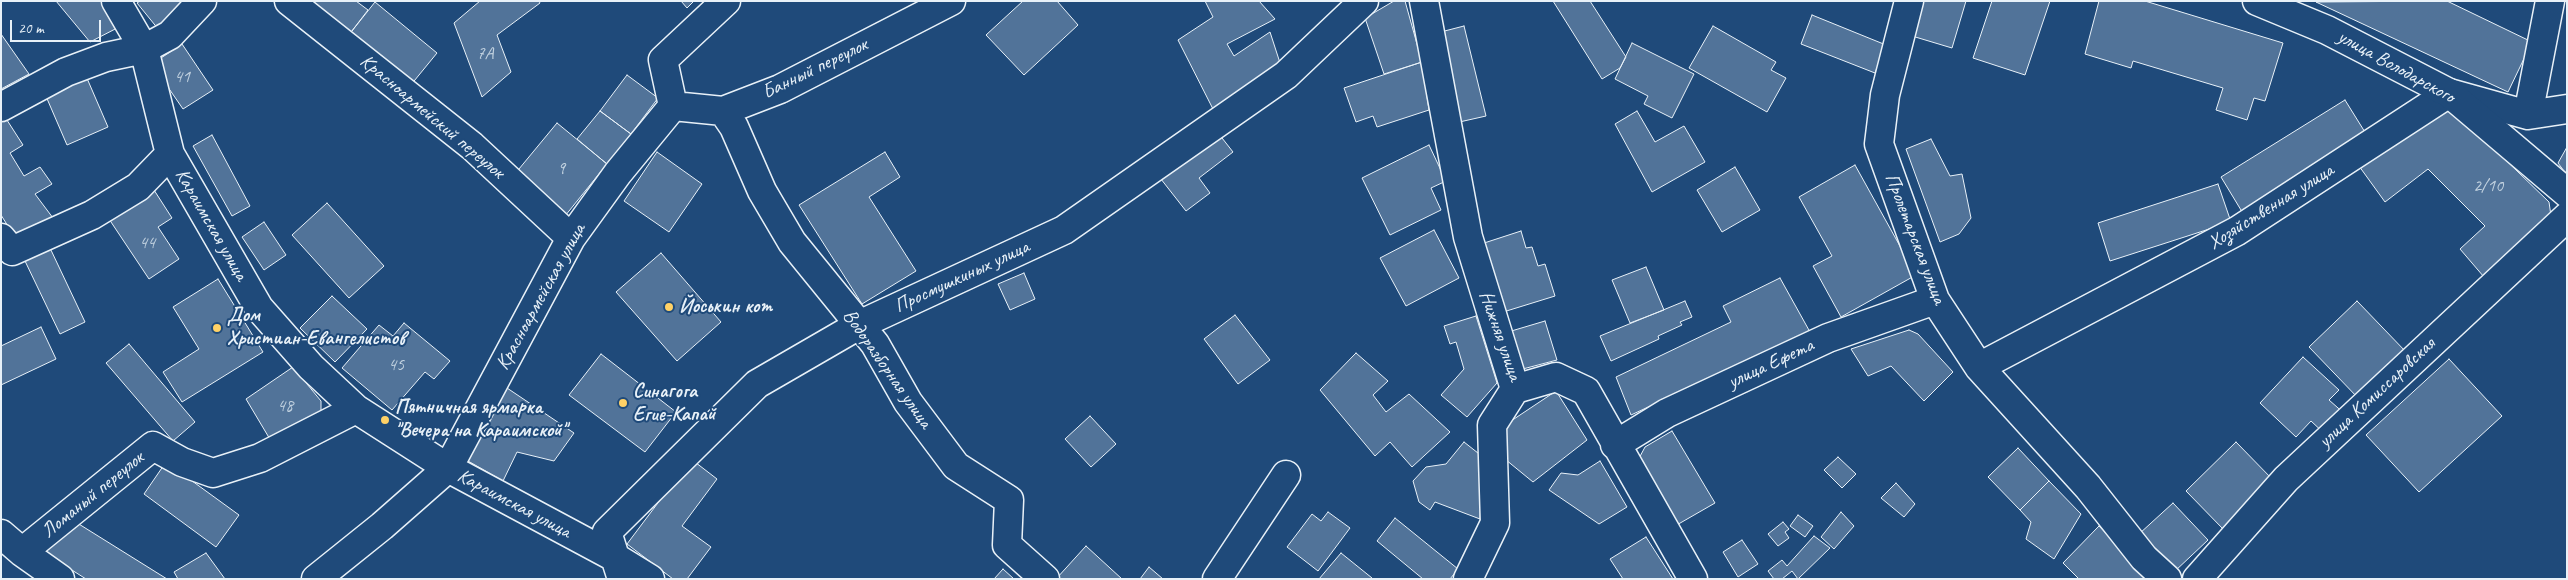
<!DOCTYPE html>
<html>
<head>
<meta charset="utf-8">
<style>
  body { margin:0 }
  #map { position:relative; width:2568px; height:580px; overflow:hidden; background:#1f4a7a; font-family:Caveat,sans-serif }
  canvas { display:block }
  .frame { position:absolute; inset:0; border:2px solid #e8f1f8; pointer-events:none }
  .scale { position:absolute; left:10px; top:20px; width:91px; height:22px; box-sizing:border-box; border:2px solid #e8f1f8; border-top:0; padding-left:6px; font-size:15px; line-height:18px; white-space:nowrap; color:#e8f1f8; -webkit-text-stroke:4px #1f4a7a; paint-order:stroke }
</style>
</head>
<body>
<div id="map">
<canvas width="2568" height="580"></canvas>
<div class="frame"></div>
<div class="scale">20 m</div>
</div>
<script>
const c = document.querySelector('canvas').getContext('2d');
c.lineJoin = 'round';
function fill(path, color) {
  c.fillStyle = color;
  c.fill(path, 'evenodd');
}
function toPath(rows) {
  const path = new Path2D();
  for (const r of rows) {
    path.moveTo(r[0], r[1]);
    for (let i = 2; i < r.length; i += 2) path.lineTo(r[i], r[i + 1]);
  }
  return path;
}
function stroke(path, color, width, dash) {
  c.strokeStyle = color;
  c.lineWidth = width;
  c.lineCap = dash ? 'butt' : 'round';
  c.setLineDash(dash || []);
  c.stroke(path);
}
function drawText(font, color, halo, rows, align = 'center') {
  c.font = font + ' Caveat,sans-serif';
  c.lineWidth = 4;
  c.setLineDash([]);
  c.textBaseline = 'middle';
  c.strokeStyle = halo;
  c.fillStyle = color;
  for (const [text, x, y, turn = 0] of rows) {
    c.save();
    c.translate(x, y);
    c.rotate((+turn || 0) * Math.PI / 180);
    c.textAlign = isNaN(turn) ? turn : align;
    if (halo) c.strokeText(text, 0, 0);
    c.fillText(text, 0, 0);
    c.restore();
  }
}
const building = toPath([
  [56,1,101,1,121,26,90,42,56,1],
  [140,1,183,1,188,8,159,30,137,3,140,1],
  [304,1,356,1,368,10,348,36,304,1],
  [480,1,539,1,540,3,497,35,511,72,482,97,454,23,480,1],
  [681,1,694,1,687,8,681,1],
  [1023,1,1057,1,1078,25,1024,75,986,35,1023,1],
  [1205,1,1259,1,1275,19,1227,44,1234,56,1270,32,1282,69,1215,113,1178,40,1213,17,1205,1],
  [1394,1,1405,1,1422,62,1384,74,1365,18,1394,1],
  [1553,1,1590,1,1626,57,1620,68,1602,79,1553,1],
  [1922,1,1966,1,1952,48,1912,36,1922,1],
  [1992,1,2050,1,2025,75,1973,58,1992,1],
  [2099,1,2145,1,2283,43,2265,101,2254,98,2247,120,2216,110,2223,88,2133,61,2131,68,2085,54,2099,1],
  [2447,1,2532,42,2508,92,2316,2,2447,1],
  [375,2,437,53,410,86,348,36,375,2],
  [1812,15,1886,45,1875,73,1801,44,1812,15],
  [1464,26,1486,116,1455,123,1433,34,1464,26],
  [1713,26,1776,62,1771,70,1786,78,1767,112,1689,68,1713,26],
  [1,34,29,74,1,89,1,34],
  [1632,43,1694,74,1672,118,1644,104,1648,96,1615,79,1632,43],
  [182,44,213,90,183,109,152,64,182,44],
  [1422,62,1429,110,1377,127,1373,116,1356,122,1344,88,1422,62],
  [627,75,658,98,631,134,600,111,627,75],
  [86,76,108,127,67,145,45,94,86,76],
  [2345,100,2368,137,2244,215,2221,177,2345,100],
  [2440,108,2452,108,2549,202,2551,216,2484,277,2460,249,2485,226,2428,169,2385,202,2359,166,2440,108],
  [600,111,631,134,607,164,577,139,600,111],
  [1637,111,1655,142,1684,126,1705,162,1652,192,1615,124,1637,111],
  [5,117,23,145,10,153,24,176,40,167,52,184,35,194,56,222,16,239,1,215,1,119,5,117],
  [557,123,607,164,565,216,514,175,557,123],
  [1215,129,1233,152,1199,178,1210,193,1186,211,1157,174,1215,129],
  [212,135,250,206,232,216,193,146,212,135],
  [1931,139,1950,176,1962,174,1971,218,1959,234,1940,242,1906,149,1931,139],
  [1429,145,1446,181,1431,188,1441,210,1390,235,1362,178,1429,145],
  [2567,147,2567,175,2558,163,2567,147],
  [657,152,702,184,669,232,624,201,657,152],
  [885,152,900,177,869,197,916,271,862,304,799,205,885,152],
  [1855,165,1916,275,1841,317,1813,266,1832,256,1799,197,1855,165],
  [1735,167,1760,210,1722,232,1697,190,1735,167],
  [2218,184,2231,222,2110,261,2098,223,2218,184],
  [154,190,172,218,158,227,179,259,149,279,109,219,154,190],
  [327,203,384,266,349,298,292,235,327,203],
  [264,222,286,255,264,270,242,237,264,222],
  [1434,230,1459,278,1406,306,1380,258,1434,230],
  [1521,231,1526,248,1532,247,1538,266,1545,264,1555,296,1500,313,1478,245,1521,231],
  [50,248,85,322,60,334,25,261,50,248],
  [661,253,721,322,677,361,616,292,661,253],
  [1646,267,1664,310,1630,323,1612,280,1646,267],
  [1024,273,1035,299,1010,310,998,284,1024,273],
  [1780,278,1810,332,1631,415,1616,377,1731,322,1723,306,1780,278],
  [218,279,263,352,182,402,163,372,199,349,173,307,218,279],
  [332,296,367,329,335,362,300,328,332,296],
  [1685,301,1692,317,1680,322,1682,325,1658,336,1659,339,1611,361,1600,336,1685,301],
  [2357,301,2407,353,2359,399,2309,347,2357,301],
  [1235,315,1270,360,1238,384,1204,339,1235,315],
  [1476,316,1497,383,1467,417,1441,395,1464,369,1456,342,1450,344,1444,326,1476,316],
  [1545,321,1557,360,1519,370,1508,332,1545,321],
  [404,323,450,361,434,379,425,372,392,410,342,368,379,325,393,336,404,323],
  [41,327,56,359,1,385,1,346,41,327],
  [1909,330,1918,334,1953,372,1924,401,1891,366,1868,376,1851,349,1909,330],
  [129,344,195,422,173,441,106,363,129,344],
  [1356,353,1388,381,1373,395,1386,412,1409,394,1450,432,1412,467,1390,442,1375,456,1320,390,1356,353],
  [601,354,676,412,645,452,569,395,601,354],
  [2303,357,2339,390,2329,400,2346,415,2327,436,2311,421,2296,437,2260,403,2303,357],
  [2449,359,2502,416,2419,492,2366,435,2449,359],
  [293,367,321,401,321,411,315,418,274,446,246,399,293,367],
  [507,388,574,433,554,461,517,452,503,481,468,461,507,388],
  [1556,391,1587,440,1533,482,1500,455,1499,429,1556,391],
  [1090,416,1116,444,1091,467,1065,439,1090,416],
  [1672,431,1715,503,1675,526,1637,462,1645,447,1672,431],
  [1464,442,1483,457,1480,519,1435,502,1430,510,1419,502,1413,481,1426,467,1446,464,1464,442],
  [2236,442,2274,481,2224,530,2186,491,2236,442],
  [2018,448,2049,481,2020,510,1988,477,2018,448],
  [1838,457,1856,474,1842,488,1824,470,1838,457],
  [691,459,717,479,682,526,711,547,687,579,673,579,627,544,691,459],
  [1600,461,1627,507,1599,524,1549,490,1561,473,1578,475,1600,461],
  [166,462,239,515,216,547,144,494,166,462],
  [2049,481,2081,514,2054,559,2026,539,2031,522,2020,510,2049,481],
  [1896,483,1915,504,1904,517,1881,498,1896,483],
  [2173,503,2208,540,2174,572,2139,534,2173,503],
  [1328,512,1350,528,1318,571,1287,547,1312,514,1321,521,1328,512],
  [1841,512,1854,526,1834,549,1821,537,1841,512],
  [1798,515,1813,526,1805,537,1790,526,1798,515],
  [1395,518,1458,569,1450,579,1423,579,1377,541,1395,518],
  [74,521,167,579,86,579,42,551,74,521],
  [1783,522,1789,529,1785,532,1789,538,1778,546,1768,534,1783,522],
  [2099,526,2149,579,2079,579,2063,563,2099,526],
  [1814,536,1830,548,1798,579,1792,571,1782,579,1774,579,1768,571,1782,560,1787,566,1814,536],
  [1646,537,1673,579,1623,579,1610,559,1646,537],
  [1742,540,1758,564,1738,577,1723,552,1742,540],
  [1086,546,1122,579,1056,579,1086,546],
  [206,553,225,579,178,579,174,572,206,553],
  [1341,553,1372,578,1371,579,1319,579,1341,553],
  [1149,567,1163,579,1140,579,1149,567],
  [1003,569,1014,579,994,579,1003,569]
]);
fill(building, '#517399');
stroke(building, '#e8f1f8', 1);
const minor = toPath([
  [116,1,144,49,170,154,259,308,311,367,356,409,448,468,616,558,650,579],
  [289,1,472,146,571,238],
  [1424,1,1468,237,1515,389],
  [1909,1,1885,95,1879,144,1935,300,1979,367,2088,487,2144,558,2167,579],
  [673,106,723,111,780,89,951,1],
  [1,107,66,72,106,57,144,49,170,35,202,1],
  [723,111,734,127,762,191,792,242,875,344,908,402,956,466,1009,500,1007,545,1045,579],
  [2528,115,2550,1],
  [1,238,12,251,92,215,138,187,170,154],
  [1979,367,2237,231,2449,93,2528,115,2567,109],
  [1515,389,1556,377,1586,391,1693,579],
  [1615,445,1667,413,1828,338,1935,300],
  [1,534,22,552,60,579],
  [22,552,153,446,182,462,213,473,260,458,356,409],
  [316,579,382,526,448,468,571,238,618,173,673,106,663,60,726,1],
  [622,579,607,532,757,384,859,325,1064,230,1286,75,1364,1],
  [1217,579,1286,475],
  [1468,579,1495,523,1492,425,1515,389],
  [2197,579,2286,479,2567,217]
]);
const tertiary = toPath([
  [2257,1,2327,30,2449,93,2567,193]
]);
stroke(minor, '#e8f1f8', 31);
stroke(tertiary, '#e8f1f8', 31);
stroke(minor, '#1f4a7a', 28);
stroke(tertiary, '#1f4a7a', 28);
for (const [x, y, r, color] of [
  [669,307,5,"#ffd166"],
  [217,328,5,"#ffd166"],
  [623,403,5,"#ffd166"],
  [385,420,5,"#ffd166"]
]) {
  const dot = new Path2D();
  dot.arc(x, y, r, 0, 2 * Math.PI);
  c.fillStyle = color;
  c.fill(dot);
  stroke(dot, '#1f4a7a', 2);
}
drawText('18px', '#c2d2e0', null, [
  ["7А",485,54],
  ["41",182,77],
  ["9",561,169],
  ["2/10",2488,186],
  ["44",147,243],
  ["45",396,365],
  ["48",285,406]
]);
drawText('20px', '#e8f1f8', '#1f4a7a', [
  ["улица Володарского",2396,67,29],
  ["Банный переулок",815,69,-26],
  ["Красноармейский переулок",432,117,40],
  ["Хозяйственная улица",2271,207,-32],
  ["Караимская улица",211,225,60],
  ["Пролетарская улица",1915,239,69],
  ["Просмушкиных улица",962,277,-25],
  ["Красноармейская улица",541,297,-61],
  ["Нижняя улица",1500,336,71],
  ["улица Ефета",1771,364,-25],
  ["Водоразборная улица",887,369,55],
  ["улица Комиссаровская",2377,393,-43],
  ["Ломаный переулок",93,495,-39],
  ["Караимская улица",514,504,28]
]);
drawText('bold 20px', '#e8f1f8', '#1f4a7a', [
  ["Йоськин кот",679,307],
  ["Дом",227,316],
  ["Христиан-Евангелистов",227,339],
  ["Синагога",633,392],
  ["Егие-Капай",633,415],
  ["Пятничная ярмарка",395,408],
  ["\"Вечера на Караимской\"",395,431]
], 'left');
</script>
</body>
</html>
